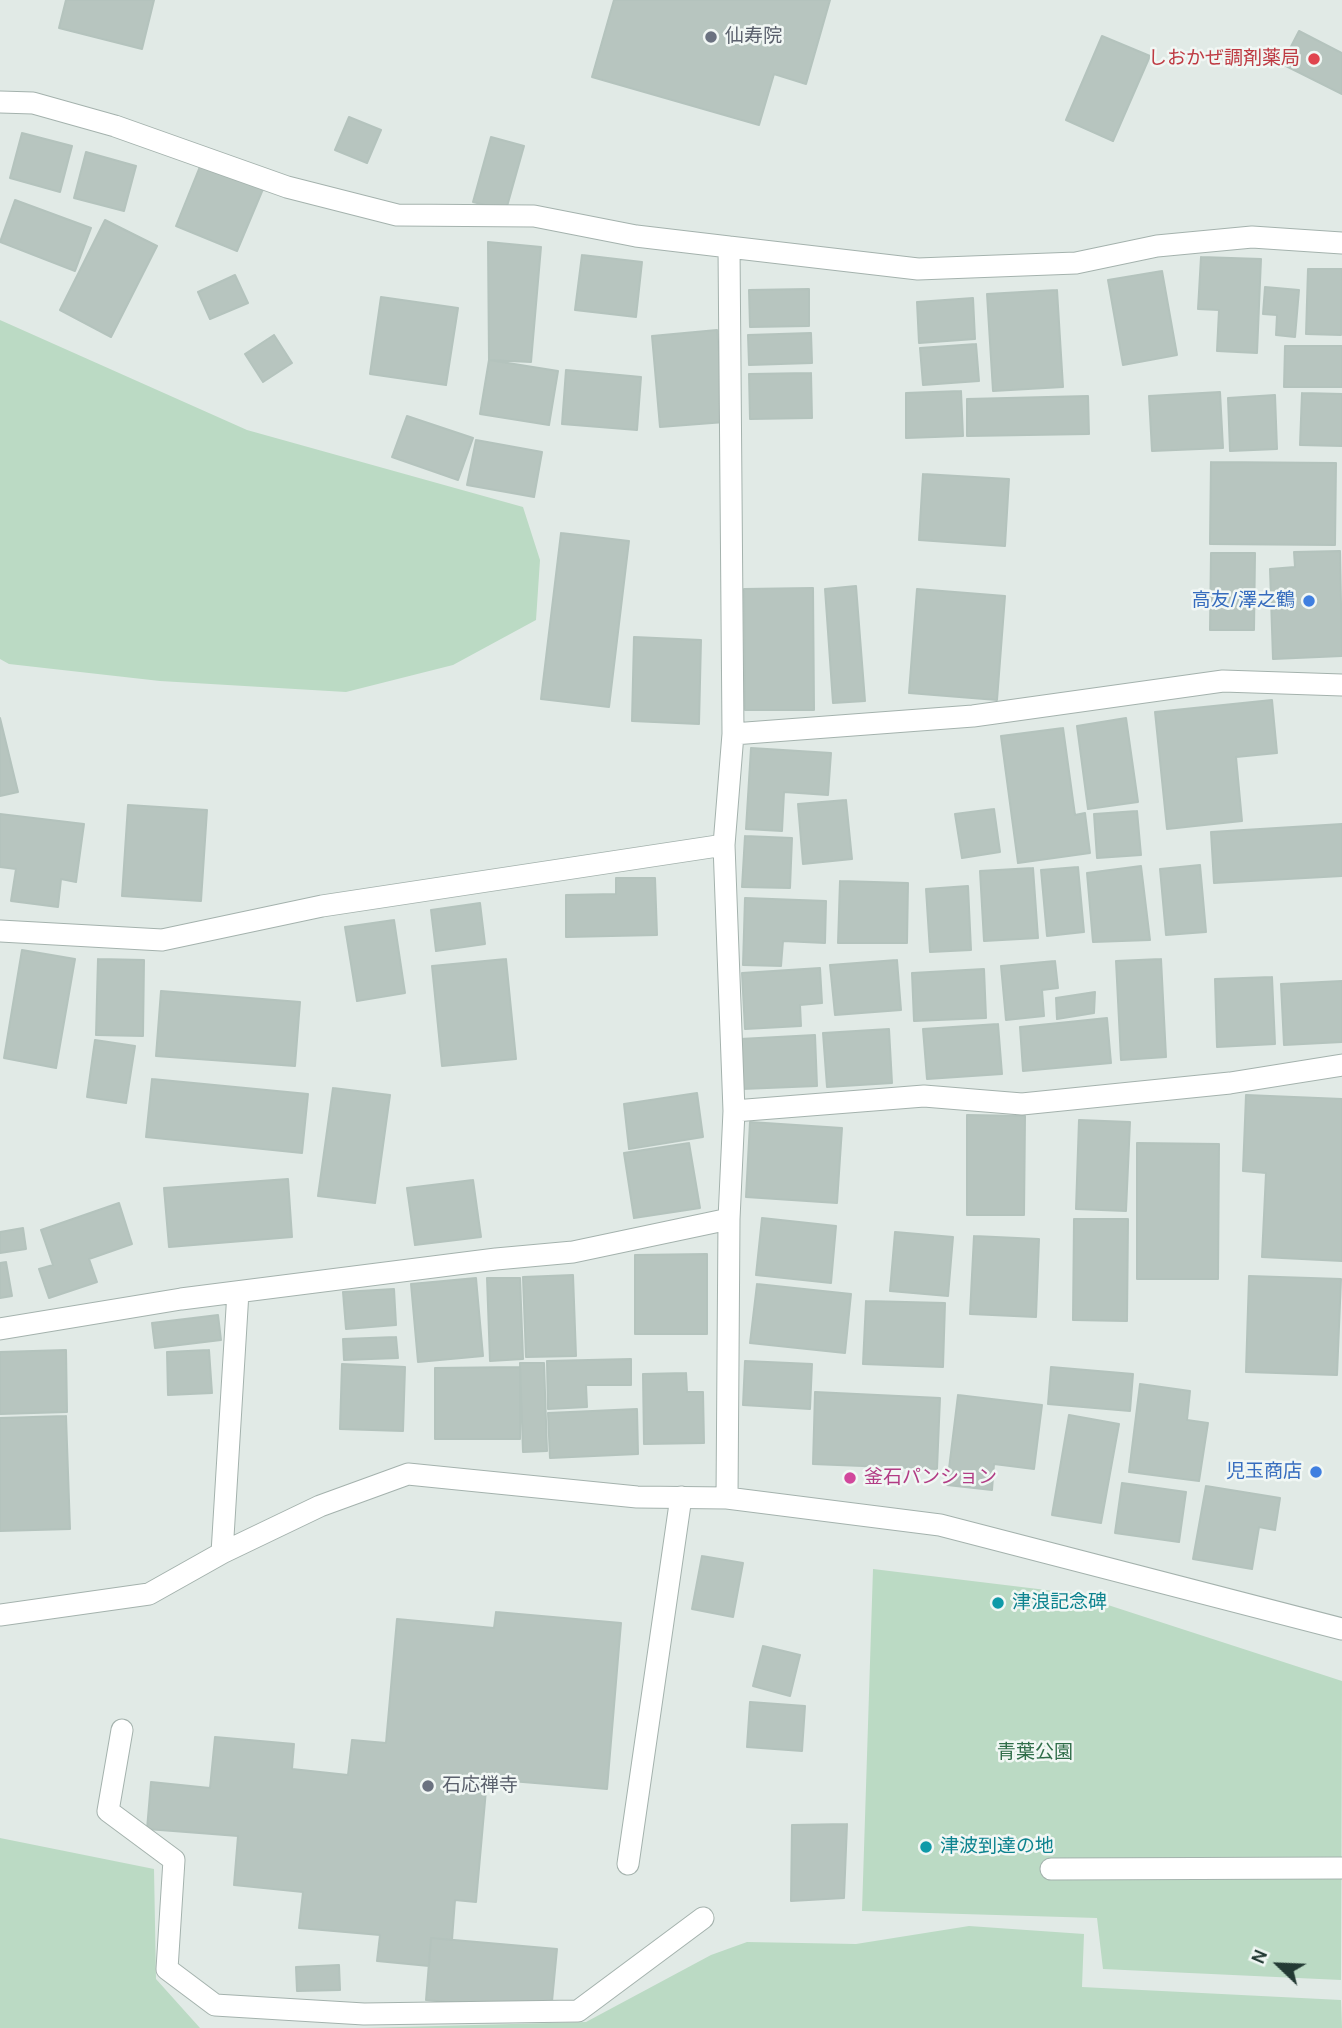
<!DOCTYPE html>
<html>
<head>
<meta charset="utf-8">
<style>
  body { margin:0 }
  #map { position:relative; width:1342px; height:2028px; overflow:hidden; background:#e1eae6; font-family:Karla,sans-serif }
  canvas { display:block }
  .north { position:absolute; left:1244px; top:1930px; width:70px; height:70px; -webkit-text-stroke:5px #f1f7f4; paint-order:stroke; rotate:293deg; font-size:19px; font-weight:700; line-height:28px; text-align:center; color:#233a34 }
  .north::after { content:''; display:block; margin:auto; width:24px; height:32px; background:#233a34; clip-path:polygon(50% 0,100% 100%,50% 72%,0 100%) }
</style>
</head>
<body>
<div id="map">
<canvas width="1342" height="2028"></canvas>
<div class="north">N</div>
</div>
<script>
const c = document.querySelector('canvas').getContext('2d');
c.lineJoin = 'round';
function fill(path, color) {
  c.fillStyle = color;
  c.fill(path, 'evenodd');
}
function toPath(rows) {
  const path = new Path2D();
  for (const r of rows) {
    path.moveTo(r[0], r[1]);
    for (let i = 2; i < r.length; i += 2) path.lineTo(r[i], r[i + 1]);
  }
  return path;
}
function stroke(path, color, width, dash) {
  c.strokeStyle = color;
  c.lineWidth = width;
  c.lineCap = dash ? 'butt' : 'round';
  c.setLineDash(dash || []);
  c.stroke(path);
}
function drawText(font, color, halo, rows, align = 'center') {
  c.font = font + ' Karla,"Noto Sans JP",sans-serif';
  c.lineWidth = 5;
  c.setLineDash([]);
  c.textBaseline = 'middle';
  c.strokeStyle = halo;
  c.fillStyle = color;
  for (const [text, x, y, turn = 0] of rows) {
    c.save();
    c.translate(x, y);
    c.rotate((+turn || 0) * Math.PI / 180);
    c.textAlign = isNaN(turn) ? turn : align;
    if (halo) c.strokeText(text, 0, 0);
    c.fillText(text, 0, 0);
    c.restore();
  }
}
fill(toPath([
  [0,320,247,430,523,507,540,560,536,620,453,665,346,692,160,681,9,664,0,659],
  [873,1569,1071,1593,1342,1681,1341,1980,1103,1969,1097,1918,862,1911],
  [0,1838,154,1869,156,1979,200,2028,0,2028],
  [969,1926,1084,1934,1082,1987,1341,2000,1342,2028,364,2028,586,2022,711,1955,747,1942,856,1944]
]), '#bbdac4');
const building = toPath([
  [66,0,154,0,142,49,59,28,66,0],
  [614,0,830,0,806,84,774,74,759,125,592,77,614,0],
  [1299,31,1342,53,1342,94,1282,64,1299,31],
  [1102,36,1150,56,1113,141,1066,120,1102,36],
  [349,117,381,130,367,163,335,150,349,117],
  [22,133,72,146,60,192,10,178,22,133],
  [491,137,524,146,506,210,473,202,491,137],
  [86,152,136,166,124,211,74,198,86,152],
  [201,164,263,189,237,251,176,226,201,164],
  [15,200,91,228,75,271,0,242,15,200],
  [105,220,157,246,111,337,60,310,105,220],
  [488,242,541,247,531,362,489,360,488,242],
  [582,255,642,262,636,317,575,310,582,255],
  [1201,257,1261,259,1257,353,1217,351,1219,310,1198,309,1201,257],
  [1308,269,1342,269,1341,335,1306,334,1308,269],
  [1162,271,1177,355,1123,365,1108,280,1162,271],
  [235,275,248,303,210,319,198,292,235,275],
  [1265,287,1299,290,1295,337,1276,335,1277,315,1263,314,1265,287],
  [809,289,809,326,750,327,749,290,809,289],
  [1057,290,1063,387,993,391,987,294,1057,290],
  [381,297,458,308,446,385,370,374,381,297],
  [973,298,975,339,919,343,917,302,973,298],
  [717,330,725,422,660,427,652,336,717,330],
  [811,333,812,363,749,365,748,335,811,333],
  [274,335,292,363,263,382,245,354,274,335],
  [976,344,979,381,923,385,920,348,976,344],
  [1285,346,1342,346,1342,387,1284,387,1285,346],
  [489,360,558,371,549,425,480,414,489,360],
  [566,370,641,377,637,430,562,424,566,370],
  [811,373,812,418,750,419,749,374,811,373],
  [961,391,963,436,906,438,906,393,961,391],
  [1220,392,1223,448,1152,451,1149,396,1220,392],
  [1302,393,1342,394,1342,446,1300,445,1302,393],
  [1275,395,1277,449,1230,451,1228,398,1275,395],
  [1088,396,1089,434,967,436,967,399,1088,396],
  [407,416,473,438,458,480,392,457,407,416],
  [476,440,542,452,534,497,467,485,476,440],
  [1211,462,1336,463,1335,545,1210,544,1211,462],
  [923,474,1009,479,1005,546,919,540,923,474],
  [561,533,629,541,609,707,541,699,561,533],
  [1340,551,1342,656,1273,659,1270,569,1295,567,1294,552,1340,551],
  [1211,553,1255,553,1254,630,1210,630,1211,553],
  [856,586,865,701,833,703,825,589,856,586],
  [813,588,814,710,745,710,744,589,813,588],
  [917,589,1005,596,997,700,909,693,917,589],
  [634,637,701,640,699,724,632,721,634,637],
  [1272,700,1277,753,1236,757,1242,821,1167,829,1155,712,1272,700],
  [0,718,18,792,0,796,0,718],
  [1126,718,1138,802,1088,809,1077,726,1126,718],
  [1063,728,1075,815,1085,813,1090,853,1018,863,1001,736,1063,728],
  [751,748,831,753,828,795,784,792,782,831,746,829,751,748],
  [846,800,852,859,803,864,798,804,846,800],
  [128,805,207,810,201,901,122,896,128,805],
  [994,809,1000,852,962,858,955,814,994,809],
  [1137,811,1141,855,1097,858,1094,814,1137,811],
  [0,814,84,824,76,882,61,879,58,907,11,901,16,869,0,867,0,814],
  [1342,824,1342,876,1214,883,1211,832,1342,824],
  [745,836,792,838,790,888,742,887,745,836],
  [1200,865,1206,932,1166,935,1160,869,1200,865],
  [1141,866,1150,940,1093,942,1087,873,1141,866],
  [1078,867,1084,932,1047,936,1041,870,1078,867],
  [1033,868,1038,938,984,941,980,871,1033,868],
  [616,878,655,878,657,935,566,937,566,895,616,894,616,878],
  [840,881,908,883,907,943,838,943,840,881],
  [968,886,971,950,930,952,926,889,968,886],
  [745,898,826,901,825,943,783,941,781,966,743,965,745,898],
  [480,903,485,944,436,951,431,910,480,903],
  [394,920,405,993,357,1001,345,927,394,920],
  [22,950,75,959,56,1068,4,1058,22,950],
  [98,959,144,960,143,1036,96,1035,98,959],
  [506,959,516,1059,442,1066,432,966,506,959],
  [1161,959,1166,1057,1121,1060,1116,961,1161,959],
  [897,960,901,1010,835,1015,830,965,897,960],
  [1055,961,1058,988,1042,990,1044,1016,1006,1020,1001,966,1055,961],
  [820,968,822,1003,800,1005,801,1026,745,1029,742,973,820,968],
  [984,969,986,1018,914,1021,912,973,984,969],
  [1272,977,1275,1044,1217,1047,1215,979,1272,977],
  [1342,981,1342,1042,1284,1045,1281,984,1342,981],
  [161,991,300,1002,295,1066,156,1056,161,991],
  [1095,992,1094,1013,1057,1019,1056,998,1095,992],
  [1107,1018,1111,1063,1023,1071,1020,1027,1107,1018],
  [998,1024,1002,1074,927,1079,923,1029,998,1024],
  [889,1029,892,1083,827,1087,823,1033,889,1029],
  [815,1035,817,1086,742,1089,740,1039,815,1035],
  [95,1040,135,1046,126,1103,87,1097,95,1040],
  [152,1079,308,1094,302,1153,146,1137,152,1079],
  [333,1088,390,1095,375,1203,318,1196,333,1088],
  [697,1093,703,1137,629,1149,624,1104,697,1093],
  [1246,1095,1342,1099,1342,1261,1262,1257,1266,1173,1243,1171,1246,1095],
  [967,1115,1025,1116,1024,1215,967,1215,967,1115],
  [1079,1120,1130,1122,1126,1211,1076,1209,1079,1120],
  [750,1122,842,1128,837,1203,746,1197,750,1122],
  [689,1143,700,1208,634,1218,624,1153,689,1143],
  [1137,1143,1219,1144,1218,1279,1137,1279,1137,1143],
  [288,1179,292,1237,169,1247,164,1188,288,1179],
  [473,1180,481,1237,415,1245,407,1188,473,1180],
  [119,1203,132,1244,89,1259,97,1282,49,1298,39,1269,53,1265,41,1230,119,1203],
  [762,1218,836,1226,831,1283,756,1275,762,1218],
  [1074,1219,1128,1219,1127,1321,1073,1320,1074,1219],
  [23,1228,26,1249,0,1253,0,1232,23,1228],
  [895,1232,953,1237,948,1296,890,1291,895,1232],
  [974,1236,1039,1239,1036,1317,970,1314,974,1236],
  [707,1254,707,1334,635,1334,635,1255,707,1254],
  [6,1262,12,1296,0,1298,0,1263,6,1262],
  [573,1275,576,1356,526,1357,523,1277,573,1275],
  [1249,1276,1341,1279,1337,1375,1246,1372,1249,1276],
  [476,1278,483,1356,418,1362,411,1284,476,1278],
  [487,1278,520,1278,523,1359,490,1361,487,1278],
  [757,1284,851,1294,845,1353,750,1343,757,1284],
  [394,1289,396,1325,346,1329,343,1292,394,1289],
  [866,1301,945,1303,943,1367,863,1364,866,1301],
  [218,1315,221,1340,155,1348,152,1323,218,1315],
  [396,1337,398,1358,344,1360,343,1339,396,1337],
  [66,1350,67,1412,0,1414,0,1352,66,1350],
  [209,1350,212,1393,168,1395,167,1352,209,1350],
  [631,1359,631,1385,586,1385,587,1407,548,1409,547,1361,631,1359],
  [745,1361,812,1364,810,1409,743,1405,745,1361],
  [520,1363,544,1363,547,1451,523,1452,520,1363],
  [342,1364,405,1367,403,1431,340,1429,342,1364],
  [520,1367,520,1439,435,1439,435,1368,520,1367],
  [1051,1367,1133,1374,1130,1411,1048,1404,1051,1367],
  [686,1373,687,1392,703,1392,704,1443,644,1444,643,1374,686,1373],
  [1140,1384,1190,1391,1187,1420,1208,1423,1199,1481,1129,1472,1140,1384],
  [815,1392,940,1398,937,1469,813,1464,815,1392],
  [958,1395,1042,1405,1034,1469,994,1464,992,1490,947,1485,958,1395],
  [637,1409,638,1454,550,1458,548,1413,637,1409],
  [1069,1415,1119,1424,1101,1523,1052,1515,1069,1415],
  [66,1416,70,1529,0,1531,0,1418,66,1416],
  [1122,1483,1186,1492,1179,1542,1115,1533,1122,1483],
  [1206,1486,1280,1498,1275,1530,1259,1527,1252,1569,1193,1559,1206,1486],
  [702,1556,743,1563,733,1617,692,1609,702,1556],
  [496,1612,621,1623,607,1789,487,1779,476,1902,455,1900,452,1940,431,1938,429,1966,377,1961,380,1935,299,1928,303,1892,234,1885,238,1836,147,1829,151,1782,210,1788,215,1737,294,1744,292,1769,348,1775,352,1740,386,1743,397,1619,494,1628,496,1612],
  [763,1646,800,1655,790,1696,753,1686,763,1646],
  [750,1702,805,1706,802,1751,747,1747,750,1702],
  [847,1824,844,1898,791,1901,792,1825,847,1824],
  [431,1938,557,1949,551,2012,426,2000,431,1938],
  [339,1965,340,1990,297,1991,296,1967,339,1965]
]);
fill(building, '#b7c5bf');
stroke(building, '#b4c3bd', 2);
const service = toPath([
  [122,1730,108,1811,174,1860,167,1969,215,2005,364,2014,578,2011,703,1918],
  [628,1864,681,1497],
  [1051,1869,1342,1868]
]);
const minor = toPath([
  [0,102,33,103,115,126,287,187,397,215,534,216,636,236,729,247],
  [733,734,973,716,1223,681,1342,685],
  [0,931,162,940,322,906,724,845],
  [734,1111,924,1096,1022,1104,1230,1083,1342,1065],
  [0,1329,181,1299,496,1259,573,1252,729,1219],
  [727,1498,729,1219,734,1111,724,845,733,734,729,247,918,269,1076,263,1157,246,1252,237,1342,243],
  [222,1553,238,1292],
  [0,1615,149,1594,222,1553,320,1506,408,1474,637,1497,727,1498,940,1525,1342,1629]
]);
stroke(service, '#a4b2ad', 23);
stroke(minor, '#a4b2ad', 23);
stroke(service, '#fff', 21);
stroke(minor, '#fff', 21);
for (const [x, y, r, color] of [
  [711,37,7,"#6b7280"],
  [1314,59,7,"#e0444e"],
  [1309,601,7,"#3f7fe0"],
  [1316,1472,7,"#3f7fe0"],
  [850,1478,7,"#d1479c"],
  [998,1603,7,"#0f9aa8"],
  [428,1786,7,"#6b7280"],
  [926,1847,7,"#0f9aa8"]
]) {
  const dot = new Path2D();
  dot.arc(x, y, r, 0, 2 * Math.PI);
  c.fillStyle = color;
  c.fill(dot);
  stroke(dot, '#f1f7f4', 2.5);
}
drawText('19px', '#5b616d', '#f1f7f4', [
  ["仙寿院",725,37],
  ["石応禅寺",442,1786]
], 'left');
drawText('19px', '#be3a42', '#f1f7f4', [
  ["しおかぜ調剤薬局",1300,59]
], 'right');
drawText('19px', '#366cbe', '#f1f7f4', [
  ["高友/澤之鶴",1295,601],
  ["児玉商店",1302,1472]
], 'right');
drawText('19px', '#b23c85', '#f1f7f4', [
  ["釜石パンション",864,1478]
], 'left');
drawText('19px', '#0d838f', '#f1f7f4', [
  ["津浪記念碑",1012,1603],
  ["津波到達の地",940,1847]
], 'left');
drawText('19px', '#306d49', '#f1f7f4', [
  ["青葉公園",1035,1753]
]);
</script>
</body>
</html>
